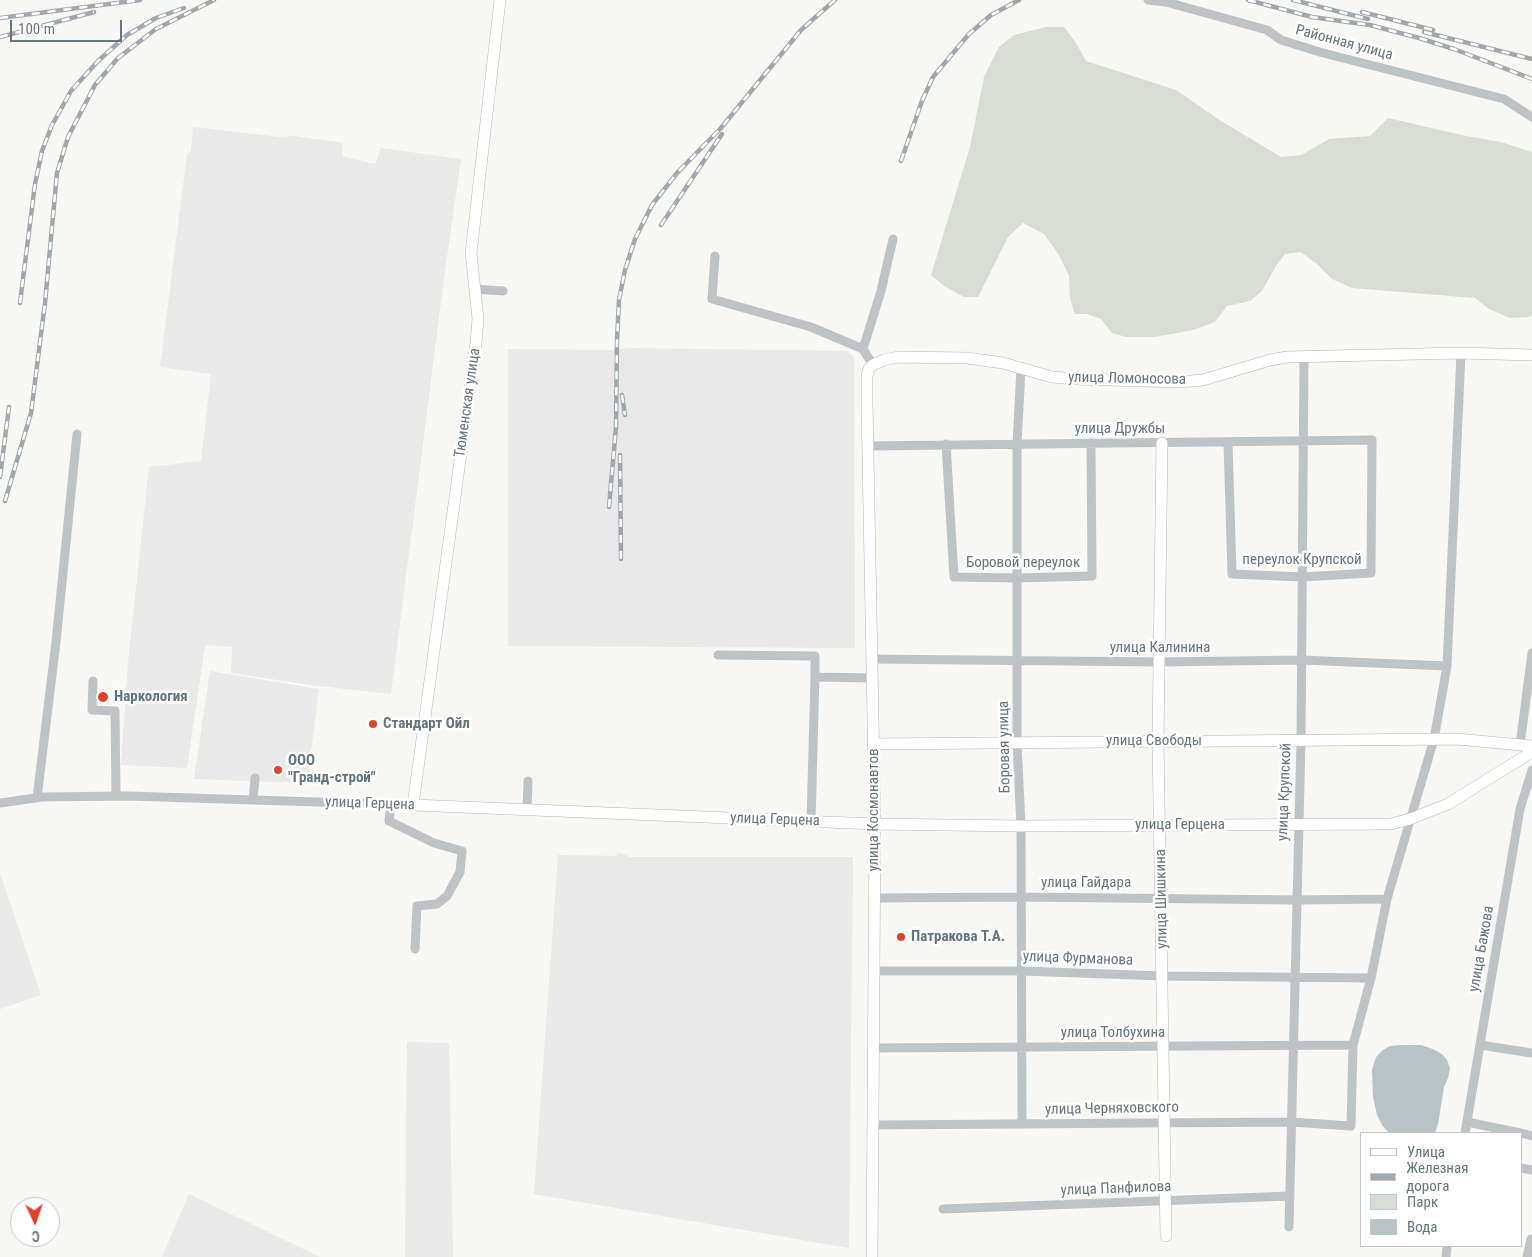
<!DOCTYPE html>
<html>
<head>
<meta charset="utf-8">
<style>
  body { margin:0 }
  #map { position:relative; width:1532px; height:1257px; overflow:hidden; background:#f7f7f4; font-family:"Roboto Condensed",sans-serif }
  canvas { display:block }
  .legend { position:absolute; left:1360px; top:1132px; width:162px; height:115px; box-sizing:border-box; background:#fff; border:1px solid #c1c8cb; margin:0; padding:6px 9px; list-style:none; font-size:15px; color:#63767e }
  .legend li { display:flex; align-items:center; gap:10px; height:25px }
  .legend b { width:25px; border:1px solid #c1c8cb }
  .north { position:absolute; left:10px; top:1197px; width:50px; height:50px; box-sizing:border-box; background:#fff; border:1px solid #c1c8cb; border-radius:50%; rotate:177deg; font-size:14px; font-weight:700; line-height:20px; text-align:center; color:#63767e }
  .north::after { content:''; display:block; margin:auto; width:18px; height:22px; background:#de432e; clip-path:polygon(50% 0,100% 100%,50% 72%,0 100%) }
  .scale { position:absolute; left:10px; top:20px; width:112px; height:22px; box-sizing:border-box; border:2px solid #63767e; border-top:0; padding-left:6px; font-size:15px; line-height:18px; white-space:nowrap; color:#63767e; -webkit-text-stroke:4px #fff; paint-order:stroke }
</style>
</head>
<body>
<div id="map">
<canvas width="1532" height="1257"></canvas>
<ul class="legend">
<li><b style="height:6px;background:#fff"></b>Улица</li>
<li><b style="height:6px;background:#a0a8ac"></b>Железная дорога</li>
<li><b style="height:14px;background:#d8dcd4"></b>Парк</li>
<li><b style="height:14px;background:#b6c4c7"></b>Вода</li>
</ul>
<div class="north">С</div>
<div class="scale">100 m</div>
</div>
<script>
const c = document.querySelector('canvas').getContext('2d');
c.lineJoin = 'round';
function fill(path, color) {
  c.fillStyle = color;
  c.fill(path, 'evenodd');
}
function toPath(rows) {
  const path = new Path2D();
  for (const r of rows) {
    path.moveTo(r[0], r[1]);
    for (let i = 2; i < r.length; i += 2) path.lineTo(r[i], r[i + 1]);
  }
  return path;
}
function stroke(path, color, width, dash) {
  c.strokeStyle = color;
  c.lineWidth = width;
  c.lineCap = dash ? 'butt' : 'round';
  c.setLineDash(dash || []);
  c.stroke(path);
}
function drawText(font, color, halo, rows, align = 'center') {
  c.font = font + ' "Roboto Condensed",sans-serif';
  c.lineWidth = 5;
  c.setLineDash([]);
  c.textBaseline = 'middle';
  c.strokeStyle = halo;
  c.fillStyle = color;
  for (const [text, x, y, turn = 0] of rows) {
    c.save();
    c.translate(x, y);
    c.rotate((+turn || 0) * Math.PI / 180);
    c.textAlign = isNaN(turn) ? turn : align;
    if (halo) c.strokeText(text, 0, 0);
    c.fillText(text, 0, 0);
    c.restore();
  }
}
fill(toPath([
  [193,127,280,137,295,136,343,143,342,156,375,164,381,148,461,159,445,271,391,694,310,685,231,673,232,647,205,645,187,768,121,765,128,663,149,467,201,461,211,374,160,367,187,154,191,151],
  [630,348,848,351,854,357,855,648,508,646,508,349,613,350],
  [210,671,319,689,307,783,194,779],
  [618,852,630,857,853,857,849,1248,534,1194,558,855,616,856],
  [0,873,41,995,0,1009],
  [407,1042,449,1043,453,1257,405,1257],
  [189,1194,320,1257,162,1257]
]), '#e8e9e8');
fill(toPath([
  [1046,27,1064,27,1076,43,1086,61,1176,90,1218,119,1281,157,1301,155,1329,139,1370,136,1388,118,1466,136,1501,142,1532,152,1532,315,1529,317,1510,318,1489,309,1475,298,1352,288,1332,279,1317,264,1301,252,1285,254,1276,266,1262,291,1250,301,1227,306,1215,322,1193,330,1155,337,1126,337,1112,333,1101,319,1087,314,1075,314,1070,299,1069,276,1059,255,1044,234,1023,223,1008,237,978,297,964,297,944,286,931,275,970,147,984,77,999,47,1014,35]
]), '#d8dcd4');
fill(toPath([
  [1401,1045,1421,1045,1433,1049,1442,1054,1447,1060,1450,1068,1448,1078,1444,1087,1438,1124,1435,1133,1389,1133,1382,1125,1377,1115,1373,1097,1372,1070,1376,1057,1383,1050,1390,1046]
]), '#b6c4c7');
const secondary = toPath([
  [500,0,471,253,478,319,476,343,413,805,875,824,1021,826,1391,824,1410,819,1448,804,1532,752],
  [1162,443,1158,741,1166,1236],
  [874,744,1457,739,1532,746],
  [872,1257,875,824,867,403,867,376,869,369,873,365,884,360,898,357,967,358,1003,363,1052,377,1076,379,1179,382,1203,380,1270,360,1287,357,1461,353,1532,355]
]);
stroke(secondary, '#b1b8bb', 12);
stroke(toPath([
  [1148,0,1166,2,1267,30,1281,40,1323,53,1504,99,1532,117],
  [715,256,712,299,811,327,863,349],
  [474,289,503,291],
  [873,365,863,349,881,291,893,239],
  [1021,369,1017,444,1017,742,1021,826,1022,1124],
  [946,444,954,577,1017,578,1092,576,1091,443],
  [868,446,1372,440,1371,573,1302,577,1232,574,1228,442],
  [718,655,815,656,815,677],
  [873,659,1159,662,1301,660,1447,666],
  [93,681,92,710,115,711,116,796],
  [1520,745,1532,653],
  [37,798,56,642,77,434],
  [253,800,255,778],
  [0,803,42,797,128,796,413,805],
  [391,804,389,821,434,843,462,851,460,872,447,896,437,904,417,906,415,949],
  [527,810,528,781],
  [811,821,815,677,873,678],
  [874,898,1021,897,1296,900,1387,899],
  [874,971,1022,971,1163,976,1371,978],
  [1480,1045,1532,1053],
  [873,1048,1353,1045],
  [1467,1122,1520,1133],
  [873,1125,1291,1122,1351,1126,1353,1045,1371,978,1387,899,1434,739,1447,666,1461,353],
  [1465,1133,1520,809,1532,770],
  [1521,1133,1532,1136],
  [1521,1168,1532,1170],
  [943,1209,1290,1196],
  [1289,1227,1301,740,1304,357],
  [1446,1257,1447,1246],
  [1527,1257,1531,1239]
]), '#bec4c6', 9);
stroke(secondary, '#fff', 11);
const rail = toPath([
  [1248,0,1312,17,1370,25,1419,38,1454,49,1532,79],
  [1293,0,1368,19],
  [1362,12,1433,30],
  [0,18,140,0],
  [1424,32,1532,59],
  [0,37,94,12],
  [901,161,922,101,933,77,969,34,991,15,1019,0],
  [661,225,722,134],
  [20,303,35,184,42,151,52,125,71,91,98,61,127,35,156,18,184,8],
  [622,395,625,415],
  [620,455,621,559],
  [0,477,9,407],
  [5,501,31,413,45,303,57,173,68,137,95,85,118,58,156,29,214,0],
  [609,507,616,427,617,340,619,300,625,270,635,239,652,205,677,173,721,128,801,30,835,0]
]);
stroke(rail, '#a0a8ac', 4.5);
stroke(rail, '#fff', 2.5, [8]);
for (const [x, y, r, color] of [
  [103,697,6,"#de432e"],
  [373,724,5,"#de432e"],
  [278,770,5,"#de432e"],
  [901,937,5,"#de432e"]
]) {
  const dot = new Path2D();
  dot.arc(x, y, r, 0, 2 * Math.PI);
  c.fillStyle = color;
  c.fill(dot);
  stroke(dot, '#fff', 2);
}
drawText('15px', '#63767e', '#fff', [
  ["Районная улица",1344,43,15],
  ["улица Ломоносова",1127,379,1],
  ["Тюменская улица",468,403,-82],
  ["улица Дружбы",1120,429],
  ["переулок Крупской",1302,560],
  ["Боровой переулок",1023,563],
  ["улица Калинина",1160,648],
  ["улица Свободы",1154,741],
  ["Боровая улица",1005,747,-91],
  ["улица Крупской",1285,792,-88],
  ["улица Герцена",370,804,2],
  ["улица Космонавтов",874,810,-90],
  ["улица Герцена",775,820,2],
  ["улица Герцена",1180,825],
  ["улица Гайдара",1086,883],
  ["улица Шишкина",1162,899,-91],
  ["улица Бажова",1482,949,-80],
  ["улица Фурманова",1078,959,2],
  ["улица Толбухина",1113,1033],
  ["улица Черняховского",1112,1109,-1],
  ["улица Панфилова",1116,1189,-2]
]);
drawText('bold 15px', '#63767e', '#fff', [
  ["Наркология",114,697],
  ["Стандарт Ойл",383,724],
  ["ООО",288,761],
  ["\"Гранд-строй\"",288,778],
  ["Патракова Т.А.",911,937]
], 'left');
</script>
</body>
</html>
